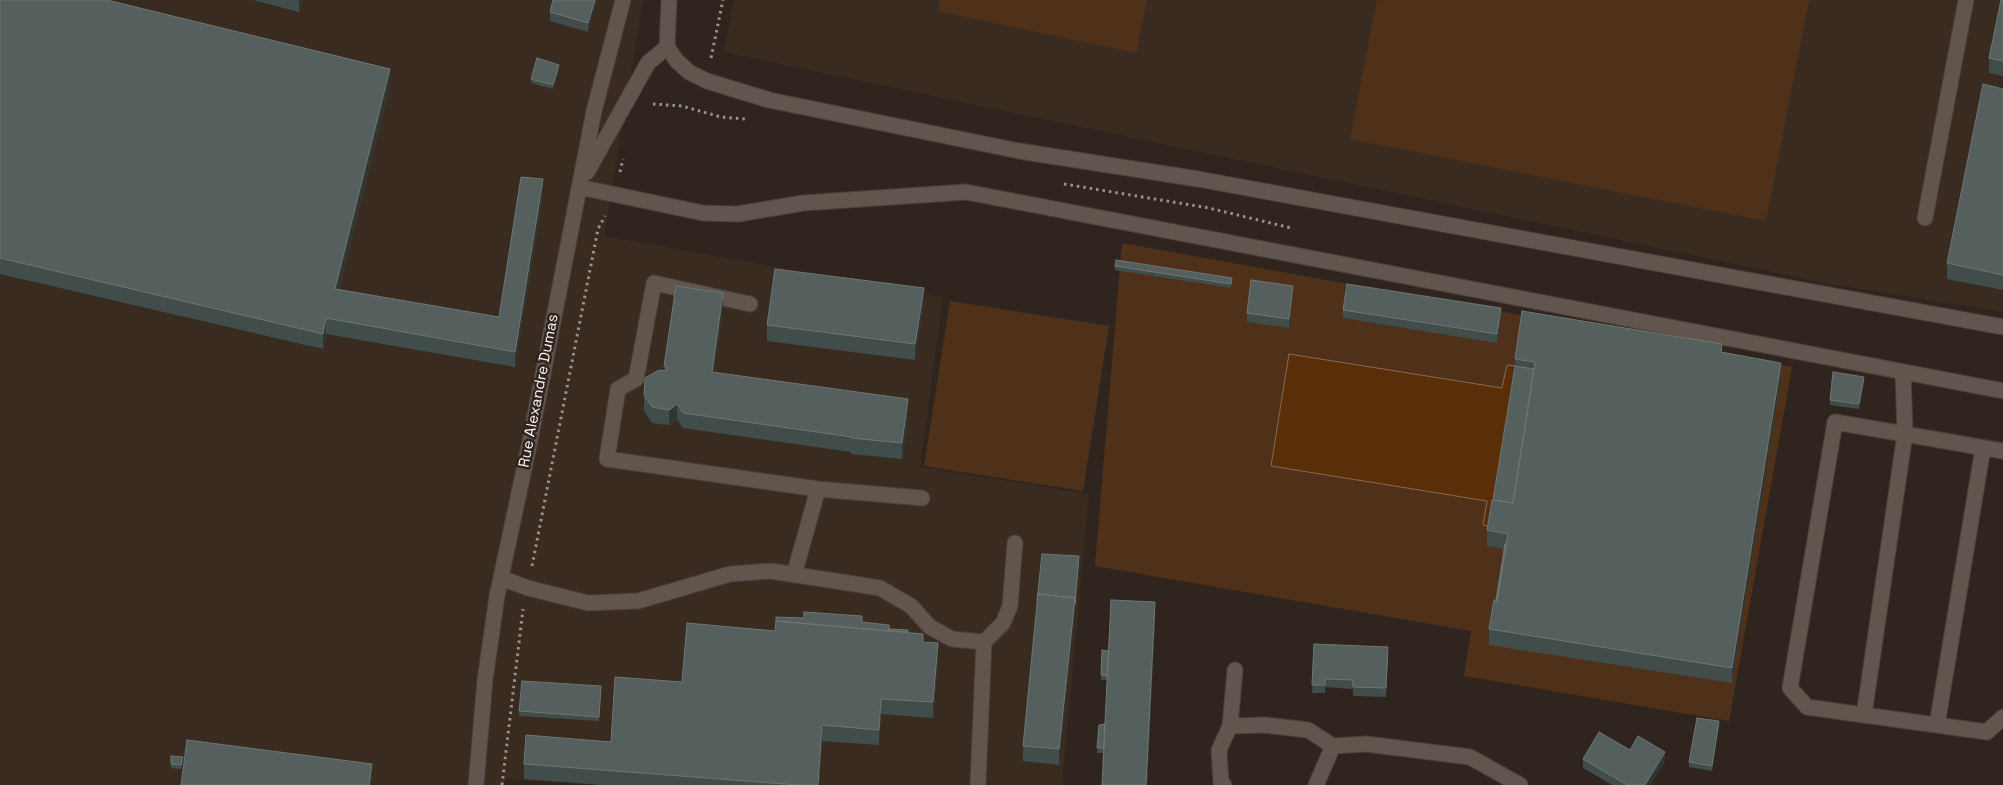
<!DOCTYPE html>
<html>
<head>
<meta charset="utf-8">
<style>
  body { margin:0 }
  canvas { display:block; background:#2f251e }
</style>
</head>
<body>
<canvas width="2003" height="785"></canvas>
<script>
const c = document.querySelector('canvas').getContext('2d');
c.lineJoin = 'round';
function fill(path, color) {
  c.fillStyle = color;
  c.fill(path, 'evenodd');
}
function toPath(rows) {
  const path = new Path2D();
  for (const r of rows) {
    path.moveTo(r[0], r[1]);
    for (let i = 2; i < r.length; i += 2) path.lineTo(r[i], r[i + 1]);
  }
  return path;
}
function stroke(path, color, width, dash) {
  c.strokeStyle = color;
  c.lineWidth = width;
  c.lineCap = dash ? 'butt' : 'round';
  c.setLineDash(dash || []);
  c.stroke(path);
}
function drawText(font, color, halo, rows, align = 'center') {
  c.font = font + ' "Space Grotesk",sans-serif';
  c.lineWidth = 5;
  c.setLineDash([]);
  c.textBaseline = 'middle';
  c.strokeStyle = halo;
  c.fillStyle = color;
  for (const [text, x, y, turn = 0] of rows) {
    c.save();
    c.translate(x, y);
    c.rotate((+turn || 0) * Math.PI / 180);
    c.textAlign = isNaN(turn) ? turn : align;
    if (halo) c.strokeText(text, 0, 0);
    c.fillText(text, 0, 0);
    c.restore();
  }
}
fill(toPath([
  [0,0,643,0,604,236,943,297,920,467,1089,494,1062,785,602,785,506,779,505,785,0,785],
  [734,0,2003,0,2003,312,1831,284,724,52]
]), '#3a2b20');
fill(toPath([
  [940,0,1147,0,1136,53,938,11],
  [1377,0,1809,0,1766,221,1350,139],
  [1122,243,1519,315,1792,367,1729,721,1464,676,1471,631,1095,566],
  [950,301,1109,326,1083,491,924,466]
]), '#4f311a');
const water = toPath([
  [1289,354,1502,388,1507,365,1517,366,1491,527,1483,525,1487,501,1271,466,1289,354]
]);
fill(water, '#592e08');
stroke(water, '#89694d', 1);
const minor = toPath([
  [669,0,667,47,677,61,689,72,707,81,769,100,1019,151,1198,179,2003,327],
  [587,172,648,63,667,47],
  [579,187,703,213,738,214,803,203,966,192,2003,391],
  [1925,218,1966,0],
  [750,304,654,283,636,379,618,389,607,459,818,489],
  [2003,451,1835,422,1790,688,1807,707,1864,715,1987,732,2003,717],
  [794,575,818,489,922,498],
  [501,578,528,588,588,603,638,601,730,574,771,571,880,588,911,606,930,627,952,639,984,642,1003,623,1010,606,1015,543],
  [1864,715,1905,434,1903,372],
  [1937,725,1983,448],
  [1230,726,1265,725,1308,730,1333,746],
  [1333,746,1366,744,1470,757,1520,785],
  [978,783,984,642],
  [476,785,485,680,497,596,529,446,594,111,623,0],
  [1224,785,1221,783,1219,750,1230,726,1235,670],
  [1316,785,1333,746]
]);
stroke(minor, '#49403b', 17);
stroke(toPath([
  [711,58,723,0],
  [653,104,682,106,721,117,745,119],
  [620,172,623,159],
  [1064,184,1209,208,1291,228],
  [532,566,598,229,605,216],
  [502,785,523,609]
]), '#99918b', 3, [2.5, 4]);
stroke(minor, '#61554e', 15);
fill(toPath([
  [0,0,390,84,339,289,499,317,543,194,515,367,326,334,323,349,0,274],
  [253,0,302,0,299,12],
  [553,0,597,0,588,32,550,21,550,12],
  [2003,0,2003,76,1989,73,1989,58],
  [559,70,553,89,531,83,531,79],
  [2003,89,2003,290,1947,279,1947,263],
  [1115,266,1232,282,1231,288,1115,270],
  [1293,294,1289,328,1247,322,1247,313],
  [924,303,915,360,767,341,767,325],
  [723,308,714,372,908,415,902,459,851,454,851,452,683,428,677,419,669,425,652,423,644,411,644,395,664,371,664,366],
  [1343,310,1501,317,1497,343,1343,318],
  [1722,353,1781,378,1732,683,1489,645,1489,629,1496,600,1504,549,1487,546,1487,530,1493,500,1515,366,1515,359],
  [1864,382,1859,409,1830,405,1830,400],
  [1079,565,1059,765,1023,761,1023,746],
  [1155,618,1147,785,1102,785,1103,753,1097,753,1099,725,1105,724,1107,680,1101,680,1102,650,1109,651],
  [862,622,889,629,908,632,924,642,938,659,933,718,881,714,879,745,822,741,819,785,601,785,524,779,524,764,611,742,682,682,775,631],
  [1314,644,1388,656,1386,697,1353,696,1353,689,1325,687,1325,693,1312,693],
  [601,686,599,721,519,716,519,711],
  [1719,725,1712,771,1689,767,1689,762],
  [1630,750,1665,761,1650,785,1612,785,1583,768,1583,759],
  [171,756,183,761,181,769,171,768]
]), '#414d4b');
fill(toPath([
  [299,0,302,0,299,12],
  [595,0,597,0,588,32,588,23],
  [559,65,559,70,553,89,553,85],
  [390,69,390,84,335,304,335,289],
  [543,179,543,194,515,367,515,352],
  [1293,286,1293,294,1289,328,1289,319],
  [924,288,924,303,915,360,915,344],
  [723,293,723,308,712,387,712,372],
  [1501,308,1501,317,1497,343,1497,334],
  [326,318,326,334,323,349,323,334],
  [1781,363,1781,378,1732,683,1732,668],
  [1864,377,1864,382,1859,409,1859,404],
  [908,399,908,415,902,459,902,443],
  [677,404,677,419,669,425,669,410],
  [1079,556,1079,565,1075,613,1059,765,1059,749],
  [1155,602,1155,618,1147,785,1146,785],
  [938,643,938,659,933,718,933,702],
  [881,699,881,714,879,745,879,730],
  [1719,721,1719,725,1712,771,1712,766],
  [822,725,822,741,819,785,818,785],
  [1665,752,1665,761,1650,785,1645,785],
  [372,764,372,785,369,785]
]), '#313632');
const building = toPath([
  [0,0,107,0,390,69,335,289,499,317,521,177,543,179,515,352,326,318,323,334,0,258,0,0],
  [553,0,595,0,588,23,550,12,553,0],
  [2001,0,2003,0,2003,61,1989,58,2001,0],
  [537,58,559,65,553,85,531,79,537,58],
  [1983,84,2003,89,2003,275,1947,263,1983,84],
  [1116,260,1232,278,1231,284,1115,266,1116,260],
  [775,269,924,288,915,344,767,325,775,269],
  [1251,280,1293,286,1289,319,1247,313,1251,280],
  [1347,284,1501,308,1497,334,1343,310,1347,284],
  [676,286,723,293,712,372,908,399,902,443,851,438,852,437,683,413,677,404,669,410,652,407,644,395,645,378,659,370,666,371,667,366,664,366,676,286],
  [1522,311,1722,344,1721,352,1781,363,1732,668,1489,629,1494,600,1497,601,1508,534,1487,530,1492,500,1513,503,1535,362,1515,359,1522,311],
  [1515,366,1534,369,1513,503,1493,500,1515,366],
  [1833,372,1864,377,1859,404,1830,400,1833,372],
  [1505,544,1506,545,1497,601,1496,600,1505,544],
  [1042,554,1079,556,1075,604,1075,598,1038,594,1037,601,1042,554],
  [1038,594,1075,598,1059,749,1023,746,1038,594],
  [1111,600,1155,602,1146,785,1102,785,1111,600],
  [804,612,862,616,862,622,889,625,889,631,776,621,776,617,804,618,804,612],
  [776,621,923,634,923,642,938,643,933,702,881,699,879,730,822,725,818,785,798,785,524,764,526,735,611,742,615,677,682,682,687,623,775,631,776,621],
  [889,629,908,630,908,632,889,631,889,629],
  [1314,644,1388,647,1386,688,1353,687,1353,680,1325,679,1325,685,1312,685,1314,644],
  [1102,650,1109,651,1107,676,1101,675,1102,650],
  [522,681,601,686,599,717,519,711,522,681],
  [1697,718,1719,721,1712,766,1689,762,1697,718],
  [1105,724,1104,748,1097,748,1099,725,1105,724],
  [1599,732,1630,750,1638,736,1665,752,1645,785,1627,785,1583,759,1599,732],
  [187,740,372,764,369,785,181,785,187,740],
  [171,756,183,757,181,765,171,764,171,756]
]);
fill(building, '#555f5d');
stroke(building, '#6e7674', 1);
drawText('15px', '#f9f2ee', '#2f251e', [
  ["Rue Alexandre Dumas",539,391,-79]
]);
</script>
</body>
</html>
